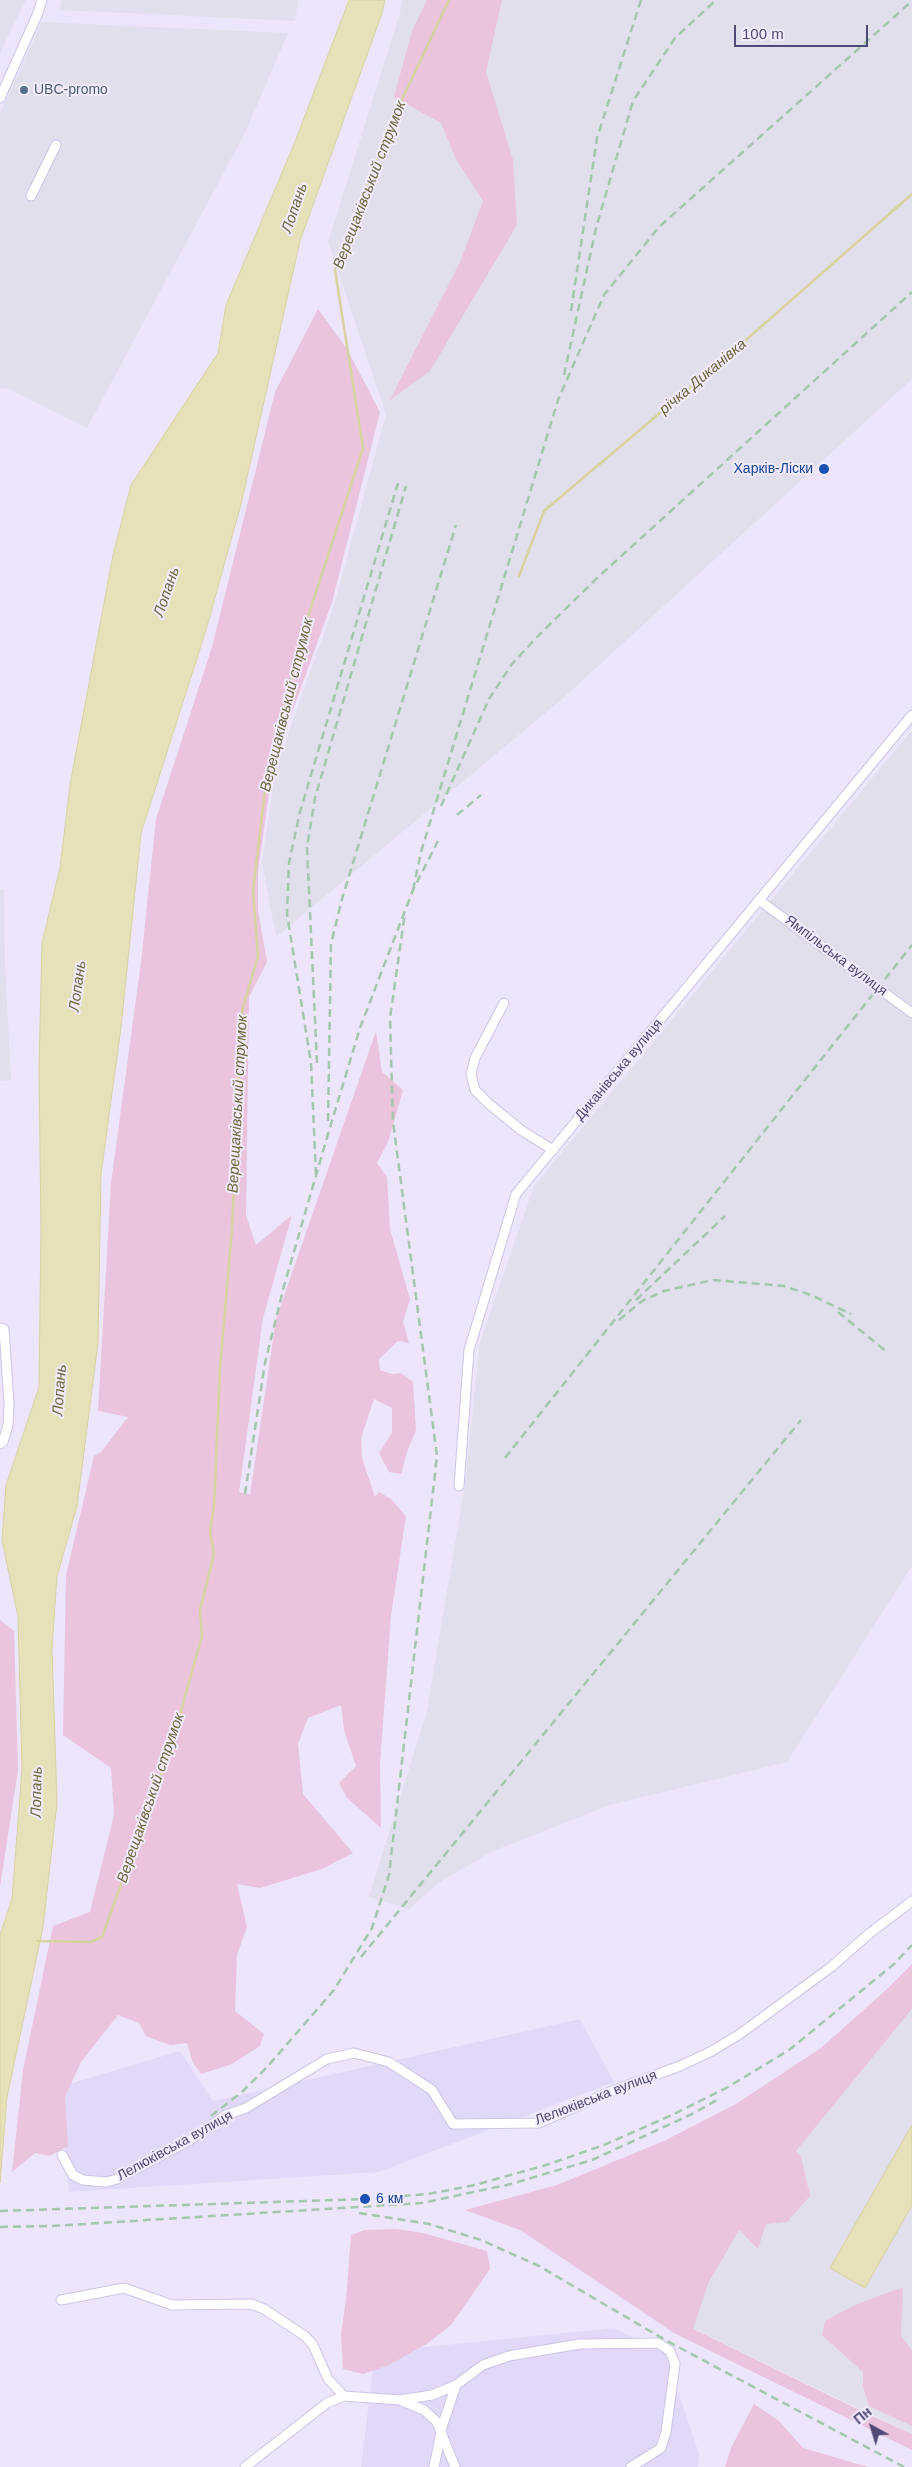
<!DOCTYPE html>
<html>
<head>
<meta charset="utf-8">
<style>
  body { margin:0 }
  #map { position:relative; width:912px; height:2467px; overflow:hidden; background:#ede5fc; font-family:Arial,sans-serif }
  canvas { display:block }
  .north { position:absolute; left:847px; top:2402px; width:50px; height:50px; -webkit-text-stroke:4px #f2ebff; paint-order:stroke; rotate:321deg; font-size:14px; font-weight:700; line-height:20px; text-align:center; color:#4e4a75 }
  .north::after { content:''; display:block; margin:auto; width:18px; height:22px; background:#4e4a75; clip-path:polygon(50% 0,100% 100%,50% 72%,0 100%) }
  .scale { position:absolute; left:734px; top:25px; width:134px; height:22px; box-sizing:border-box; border:2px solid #4e4a75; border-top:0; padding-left:6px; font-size:15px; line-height:18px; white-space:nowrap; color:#4e4a75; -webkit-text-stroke:4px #f2ebff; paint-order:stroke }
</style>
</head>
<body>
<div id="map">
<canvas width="912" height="2467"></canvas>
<div class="north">Пн</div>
<div class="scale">100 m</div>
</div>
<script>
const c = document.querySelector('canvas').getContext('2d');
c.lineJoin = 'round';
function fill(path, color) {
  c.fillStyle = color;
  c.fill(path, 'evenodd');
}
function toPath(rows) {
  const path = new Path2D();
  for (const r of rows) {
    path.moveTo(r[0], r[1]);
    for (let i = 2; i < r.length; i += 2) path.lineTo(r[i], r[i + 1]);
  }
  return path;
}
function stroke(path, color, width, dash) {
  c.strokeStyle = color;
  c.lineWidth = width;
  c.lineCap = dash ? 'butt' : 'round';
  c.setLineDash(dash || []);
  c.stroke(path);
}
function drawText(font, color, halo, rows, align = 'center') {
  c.font = font + ' Arial,sans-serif';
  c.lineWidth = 4;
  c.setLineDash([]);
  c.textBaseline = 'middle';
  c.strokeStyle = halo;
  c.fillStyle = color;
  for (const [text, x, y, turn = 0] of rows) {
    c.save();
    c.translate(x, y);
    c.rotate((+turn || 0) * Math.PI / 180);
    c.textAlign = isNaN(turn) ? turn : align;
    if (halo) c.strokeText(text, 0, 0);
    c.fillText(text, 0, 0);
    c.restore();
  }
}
fill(toPath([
  [580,2019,614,2082,379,2172,69,2192,59,2087,180,2051,213,2101],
  [614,2328,665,2353,699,2454,698,2467,361,2467,375,2352]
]), '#e2d9f9');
fill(toPath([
  [0,0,26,0,0,53],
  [62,0,298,0,295,21,60,10],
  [402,0,912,0,912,379,561,700,276,937,262,862,276,768,335,602,386,414,328,242,400,13],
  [42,22,288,33,245,133,87,428,7,388,0,389,0,113],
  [912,730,912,1566,787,1762,610,1805,493,1851,440,1882,409,1909,369,1897,427,1711,465,1484,480,1342,534,1186],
  [0,889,4,890,5,962,11,1080,0,1081],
  [912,2009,912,2434,685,2325,753,2203]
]), '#e2dfec');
fill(toPath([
  [427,0,502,0,486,72,513,160,517,225,430,371,390,400,460,262,483,201,456,159,441,123,394,97,412,31],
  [318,309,347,349,380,412,332,602,273,765,258,871,258,911,267,962,249,997,246,1215,256,1245,292,1215,263,1318,239,1492,250,1495,276,1319,376,1031,382,1072,403,1090,388,1142,377,1163,387,1177,390,1229,410,1299,403,1322,409,1343,398,1341,379,1359,380,1370,392,1374,401,1373,413,1382,416,1430,407,1452,401,1474,389,1472,379,1453,392,1433,392,1408,374,1399,361,1438,362,1458,375,1497,379,1492,391,1499,406,1516,391,1616,380,1763,381,1828,347,1798,339,1783,356,1766,344,1730,341,1705,308,1718,298,1744,303,1794,353,1853,322,1869,260,1888,237,1884,247,1927,237,1955,235,2011,264,2034,260,2046,232,2064,201,2074,193,2063,187,2043,170,2045,146,2036,139,2023,118,2015,81,2062,65,2097,68,2146,50,2156,35,2153,12,2172,23,2070,53,1926,90,1912,114,1815,111,1768,63,1735,66,1575,94,1456,101,1452,128,1417,98,1411,111,1183,141,962,156,819,212,647,275,392],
  [0,1620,14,1631,18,1770,0,1887],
  [912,1964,912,2009,796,2151,801,2157,810,2196,787,2222,766,2224,758,2249,739,2230,708,2284,693,2329,859,2410,912,2434,912,2450,674,2333,520,2230,465,2210,557,2185,664,2141,736,2104,821,2048,886,1990],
  [396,2229,423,2233,487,2251,490,2269,451,2325,428,2343,389,2365,363,2374,343,2369,341,2334,346,2300,351,2235,365,2230],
  [903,2287,901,2336,912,2350,912,2426,869,2406,863,2386,863,2372,822,2335,825,2321,855,2305],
  [754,2404,779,2421,803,2448,868,2467,725,2467,731,2448]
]), '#eac3dd');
const water = toPath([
  [349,0,385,0,381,16,300,241,241,504,206,630,141,833,121,1027,101,1174,98,1343,77,1506,57,1576,52,1648,57,1803,43,1927,7,2097,0,2183,0,1935,12,1899,22,1770,18,1617,2,1540,6,1485,39,1387,41,1229,39,1069,42,943,60,868,70,785,113,555,131,485,218,353,226,305,295,142,349,0],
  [912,2125,912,2205,865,2288,830,2268,912,2125]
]);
fill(water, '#e6e1b9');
stroke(water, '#d8d29f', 1);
stroke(toPath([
  [519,576,544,511,738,347,912,194],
  [37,1941,91,1942,102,1937,170,1750,202,1636,200,1610,214,1554,210,1532,214,1506,220,1368,232,1229,242,1011,258,956,253,891,266,782,301,638,363,448,335,270,397,110,449,0]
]), '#d8d29f', 2.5);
const street = toPath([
  [0,98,38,13,42,0],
  [31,196,56,145],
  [759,900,912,1013],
  [504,1003,475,1058,471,1074,475,1090,489,1104,521,1130,553,1150],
  [0,1328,4,1329,9,1404,8,1425,3,1442,0,1444],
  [459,1486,469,1350,516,1194,912,715],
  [62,2155,73,2175,83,2180,106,2182,117,2179,190,2140,226,2115,246,2108,327,2059,354,2053,389,2062,432,2090,453,2124,539,2123,612,2091,680,2066,710,2052,740,2034,831,1967,870,1933,912,1901],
  [61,2300,124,2288,172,2305,251,2304,264,2309,305,2336,313,2345,328,2379,344,2396],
  [402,2401,424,2410,437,2422,455,2467],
  [245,2467,327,2403,344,2396,400,2400,432,2395,456,2385,483,2365,509,2356,580,2344,658,2343,670,2351,675,2364,666,2432,661,2448,631,2467],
  [434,2467,442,2427,456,2385]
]);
stroke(street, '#ccc5e6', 11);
stroke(street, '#fff', 9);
stroke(toPath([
  [571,311,597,138,641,0],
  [564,375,596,228,633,101,675,38,716,0],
  [441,806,489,699,512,664,538,636,596,579,912,292],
  [457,815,481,795],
  [413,890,421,852,558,400,604,295,659,227,912,1],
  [317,1063,307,847,315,798,406,486],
  [328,1121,331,944,342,899,456,525],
  [316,1175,311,1063,287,914,289,863,300,812,398,483],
  [636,1300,725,1216],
  [838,1312,887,1352],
  [619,1320,642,1301,664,1291,713,1280,784,1286,811,1295,851,1314],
  [505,1458,912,945],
  [245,1494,265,1363,284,1286,328,1134,360,1028,413,890,438,841],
  [361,1957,801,1420],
  [211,2116,242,2092,268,2066,334,1990,372,1928,389,1875,437,1456,393,1122,390,1018,405,913],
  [0,2211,365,2199,428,2194,475,2185,546,2165,604,2145,672,2115,728,2087,789,2050,894,1964,912,1945],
  [359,2213,429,2224,481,2240,539,2266,667,2341,904,2467],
  [0,2227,52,2226,422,2203,511,2184,592,2160,692,2114,717,2100]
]), '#a3c6ac', 2.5, [8, 5]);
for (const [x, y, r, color] of [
  [24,90,5,"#5c6f8a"],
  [824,469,6,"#1a4fb4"],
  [365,2199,6,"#1a4fb4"]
]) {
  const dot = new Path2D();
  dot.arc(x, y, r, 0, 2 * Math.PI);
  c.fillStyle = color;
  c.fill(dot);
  stroke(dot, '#f2ebff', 2);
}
drawText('14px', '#4e5e75', '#f2ebff', [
  ["UBC-promo",34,90]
], 'left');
drawText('14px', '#164399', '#f2ebff', [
  ["Харків-Ліски",813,469],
  ["6 км",376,2199,"left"]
], 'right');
drawText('14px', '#4e4a75', '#f2ebff', [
  ["Ямпільська вулиця",836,956,37],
  ["Диканівська вулиця",619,1070,-50],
  ["Лелюківська вулиця",596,2098,-21],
  ["Лелюківська вулиця",175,2146,-29]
]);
drawText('italic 15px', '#6d6737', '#f2ebff', [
  ["Верещаківський струмок",370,185,-69],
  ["Лопань",295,208,-71],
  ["річка Диканівка",703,377,-40],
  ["Лопань",167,592,-71],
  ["Верещаківський струмок",287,705,-76],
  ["Лопань",78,986,-82],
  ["Верещаківський струмок",238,1104,-87],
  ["Лопань",60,1390,-86],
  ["Лопань",37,1792,-89],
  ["Верещаківський струмок",151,1798,-71]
]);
</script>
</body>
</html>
